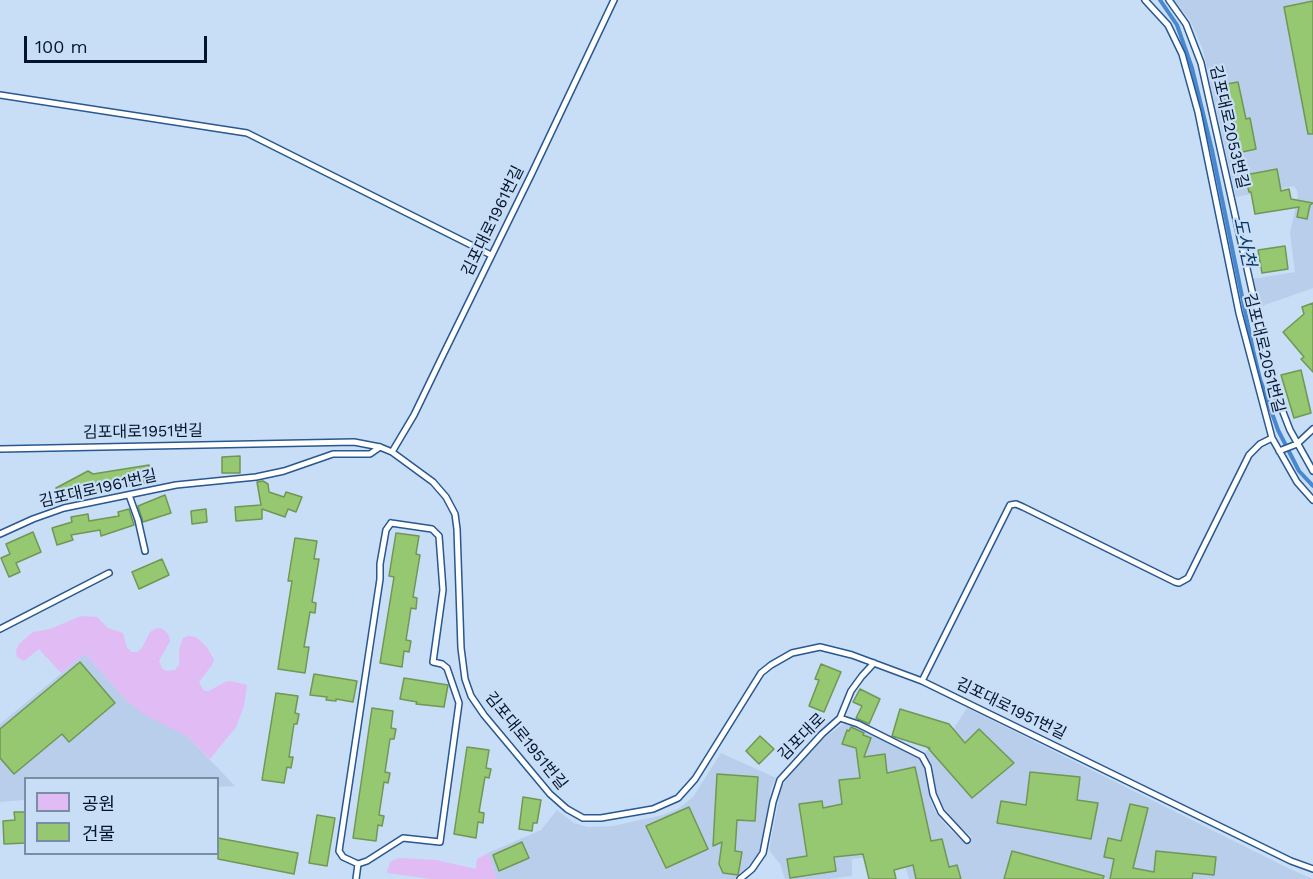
<!DOCTYPE html>
<html>
<head>
<meta charset="utf-8">
<style>
  body { margin:0 }
  #map { position:relative; width:1313px; height:879px; overflow:hidden; background:#c8ddf6; font-family:"Work Sans","Noto Sans KR",sans-serif }
  canvas { display:block }
  .legend { position:absolute; left:24px; top:777px; width:195px; height:78px; box-sizing:border-box; background:#c8ddf6; border:2px solid #798da5; margin:0; padding:8px 10px; list-style:none; font-size:18px; color:#03152b }
  .legend li { display:flex; align-items:center; gap:12px; height:30px }
  .legend b { width:30px; border:2px solid #798da5 }
  .scale { position:absolute; left:24px; top:36px; width:183px; height:27px; box-sizing:border-box; border:3px solid #03152b; border-top:0; padding-left:8px; font-size:18px; line-height:21px; white-space:nowrap; color:#03152b; -webkit-text-stroke:4px #c8ddf6; paint-order:stroke }
</style>
</head>
<body>
<div id="map">
<canvas width="1313" height="879"></canvas>
<ul class="legend">
<li><b style="height:16px;background:#e0bbf4"></b>공원</li>
<li><b style="height:16px;background:#95c871"></b>건물</li>
</ul>
<div class="scale">100 m</div>
</div>
<script>
const c = document.querySelector('canvas').getContext('2d');
c.lineJoin = 'round';
function fill(path, color) {
  c.fillStyle = color;
  c.fill(path, 'evenodd');
}
function toPath(rows) {
  const path = new Path2D();
  for (const r of rows) {
    path.moveTo(r[0], r[1]);
    for (let i = 2; i < r.length; i += 2) path.lineTo(r[i], r[i + 1]);
  }
  return path;
}
function stroke(path, color, width, dash) {
  c.strokeStyle = color;
  c.lineWidth = width;
  c.lineCap = dash ? 'butt' : 'round';
  c.setLineDash(dash || []);
  c.stroke(path);
}
function drawText(font, color, halo, rows, align = 'center') {
  c.font = font + ' "Work Sans","Noto Sans KR",sans-serif';
  c.lineWidth = 4.5;
  c.setLineDash([]);
  c.textBaseline = 'middle';
  c.strokeStyle = halo;
  c.fillStyle = color;
  for (const [text, x, y, turn = 0] of rows) {
    c.save();
    c.translate(x, y);
    c.rotate((+turn || 0) * Math.PI / 180);
    c.textAlign = isNaN(turn) ? turn : align;
    if (halo) c.strokeText(text, 0, 0);
    c.fillText(text, 0, 0);
    c.restore();
  }
}
fill(toPath([
  [1174,0,1313,0,1313,288,1259,307,1252,279,1295,272,1290,233,1298,196,1297,191,1294,186,1236,197,1203,50,1190,20],
  [85,654,128,702,145,714,188,737,235,786,218,787,218,778,26,778,25,800,0,802,0,724],
  [967,708,1292,870,1313,879,909,879,902,853,852,859,852,876,829,879,785,879,780,864,769,850,781,788,788,777,824,738,843,724,851,725,919,759,924,767,930,799,935,811,949,829,966,844,972,837,954,821,941,804,936,790,932,767,925,752,954,728],
  [721,753,776,778,771,789,763,839,758,853,747,868,734,879,497,879,488,853,541,830,557,810,574,823,587,827,613,826,663,815,679,808,693,797]
]), '#b8ceea');
fill(toPath([
  [81,616,97,617,108,628,123,633,127,648,132,652,137,652,142,648,150,632,157,628,163,629,169,635,170,641,159,661,162,668,166,671,175,670,179,665,179,649,183,638,188,636,196,637,207,647,214,660,212,665,199,682,204,691,209,691,225,682,230,681,247,685,244,706,236,727,210,759,188,737,145,715,128,702,85,654,61,673,39,649,24,661,17,657,16,650,19,644,33,632,50,629],
  [488,853,497,879,431,879,387,873,390,862,399,858,436,860,476,869,477,859]
]), '#e0bbf4');
stroke(toPath([
  [1160,0,1177,25,1192,68,1212,150,1253,350,1260,379,1278,430,1299,471,1313,486]
]), '#4888d1', 4);
const building = toPath([
  [1313,1,1313,134,1308,134,1284,7,1313,1],
  [1238,82,1246,119,1250,118,1256,149,1238,153,1231,114,1227,115,1221,85,1238,82],
  [1277,169,1281,191,1289,189,1291,199,1313,203,1310,205,1307,219,1297,217,1299,207,1255,214,1251,192,1249,192,1245,175,1277,169],
  [1285,246,1288,269,1262,273,1258,250,1285,246],
  [1313,303,1313,372,1301,359,1304,357,1283,332,1304,314,1302,307,1313,303],
  [1301,370,1311,413,1294,418,1281,375,1301,370],
  [240,456,240,473,222,473,222,457,240,456],
  [149,465,151,482,100,491,87,496,85,491,64,502,56,488,88,471,93,474,149,465],
  [263,481,268,484,269,492,284,497,286,492,302,497,296,512,288,509,285,517,262,509,262,519,236,521,235,507,261,505,257,482,263,481],
  [165,495,171,513,143,522,138,506,165,495],
  [129,509,134,525,101,536,100,530,71,535,73,540,57,545,52,528,72,522,71,517,88,514,89,521,119,516,118,512,129,509],
  [206,509,207,522,192,524,191,511,206,509],
  [33,532,41,552,16,563,20,572,9,577,1,558,10,554,6,544,33,532],
  [396,533,419,536,416,554,420,555,413,597,417,598,416,609,411,608,406,640,411,641,409,652,404,651,402,667,380,663,394,577,389,576,396,533],
  [295,538,317,541,314,559,319,559,312,602,316,603,315,613,310,612,304,647,309,647,305,673,278,669,292,581,288,581,295,538],
  [162,559,169,575,139,589,132,572,162,559],
  [80,662,115,703,69,742,62,734,14,774,0,758,0,729,80,662],
  [821,664,841,672,824,712,809,706,819,680,815,679,821,664],
  [314,674,357,681,353,702,336,699,336,701,326,700,327,697,310,695,314,674],
  [404,678,448,685,444,707,416,704,417,702,400,699,404,678],
  [860,689,880,699,869,724,856,718,862,706,853,702,860,689],
  [276,693,298,696,295,713,299,714,297,724,294,724,289,757,293,757,291,768,287,767,284,783,262,780,276,693],
  [372,708,393,711,391,728,396,729,394,739,390,739,385,772,390,773,388,783,384,782,379,815,384,816,382,826,378,825,376,841,353,838,372,708],
  [900,709,949,724,965,743,979,729,1014,763,972,798,928,748,930,748,892,736,900,709],
  [851,727,864,733,863,735,871,738,864,757,885,754,887,773,915,767,931,841,942,839,949,867,957,865,961,879,916,879,913,865,894,870,896,879,869,879,863,854,834,857,836,871,790,878,787,859,807,856,799,804,822,801,823,808,842,804,839,780,860,778,856,748,842,744,847,730,849,731,851,727],
  [760,736,774,749,759,764,746,751,760,736],
  [467,747,489,750,486,768,491,769,489,778,485,777,479,812,484,813,483,823,478,822,476,838,454,834,467,747],
  [1030,772,1080,777,1077,800,1098,803,1091,839,997,823,1001,801,1026,805,1030,772],
  [717,774,758,777,755,821,737,820,735,851,742,852,738,875,723,873,719,864,722,842,713,846,717,774],
  [523,797,541,800,537,823,533,823,532,831,519,829,523,797],
  [1130,804,1148,808,1133,868,1154,872,1156,851,1216,857,1214,875,1193,873,1192,879,1110,879,1114,859,1104,857,1108,838,1121,841,1130,804],
  [689,807,708,849,666,868,646,826,689,807],
  [14,812,26,812,26,843,4,844,3,821,15,820,14,812],
  [317,815,335,818,327,866,309,863,317,815],
  [218,838,298,853,294,874,218,859,218,838],
  [522,842,529,858,499,871,493,855,522,842],
  [1012,851,1104,876,1103,879,1004,879,1012,851]
]);
fill(building, '#95c871');
stroke(building, '#709754', 1.5);
const service = toPath([
  [1145,0,1168,25,1182,54,1198,112,1239,313,1272,438,1297,482,1313,500],
  [1169,0,1186,24,1201,63,1274,389,1290,430,1313,471],
  [0,95,247,133,491,255],
  [0,449,354,442,380,447,392,452,433,482,446,497,455,514,457,529,461,648,465,679,471,696,484,715,550,794,567,809,583,818,601,818,653,809,678,798,695,779,761,673,771,665,792,653,820,647,852,655,922,681,1291,861,1313,869],
  [1279,451,1297,444,1313,429],
  [392,452,414,415,441,359,532,173,614,0],
  [129,495,138,520,145,551],
  [391,523,432,529,439,536,443,590,433,662,442,664,447,668,459,703,440,842,403,838,367,861,358,864,343,857,339,851,380,579,380,564,386,530,391,523],
  [0,534,33,519,64,508,176,485,256,477,284,471,333,454,370,454,380,447],
  [0,629,109,573],
  [922,681,1010,505,1016,504,1023,507,1175,582,1179,583,1188,578,1249,455,1260,444,1272,438],
  [840,718,851,691,862,676,874,663],
  [356,879,358,864],
  [740,879,752,869,763,853,773,802,780,780,822,734,840,718,858,724,922,756,928,767,933,794,941,812,967,840]
]);
stroke(service, '#28588f', 8);
stroke(service, '#fff', 5);
drawText('16px', '#03152b', '#c8ddf6', [
  ["김포대로2053번길",1229,127,77],
  ["김포대로1961번길",493,221,-64],
  ["김포대로2051번길",1264,353,76],
  ["김포대로1951번길",143,432,-1],
  ["김포대로1961번길",98,489,-13],
  ["김포대로1951번길",1011,709,26],
  ["김포대로",802,737,-45],
  ["김포대로1951번길",526,741,51]
]);
drawText('italic 18px', '#053462', '#c8ddf6', [
  ["도사천",1244,242,78]
]);
</script>
</body>
</html>
